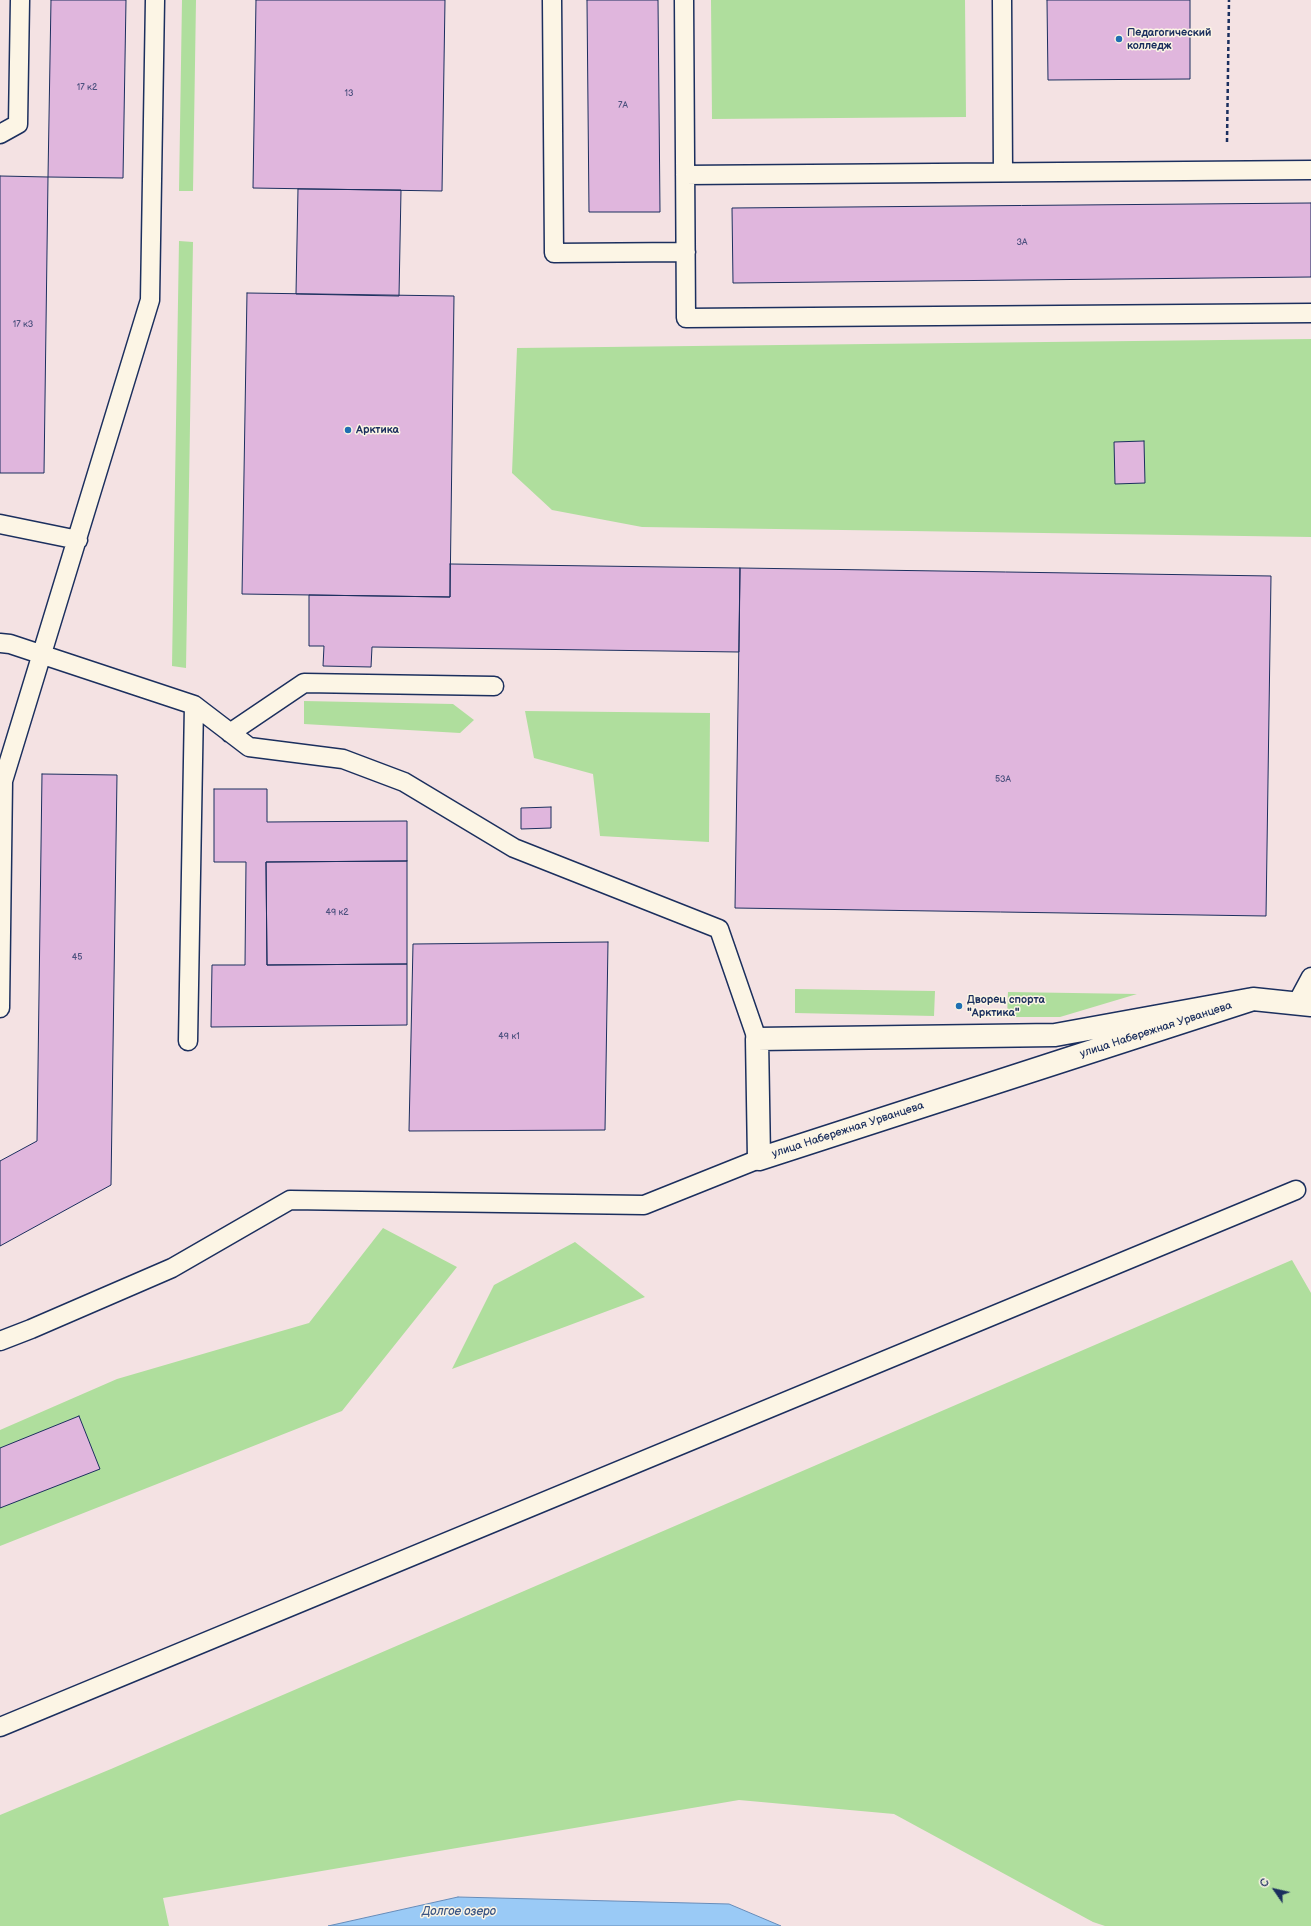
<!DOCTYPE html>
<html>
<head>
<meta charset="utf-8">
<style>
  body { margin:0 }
  #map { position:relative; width:1311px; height:1926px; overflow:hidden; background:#f4e2e3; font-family:"Balsamiq Sans",sans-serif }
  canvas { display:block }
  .north { position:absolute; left:1255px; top:1870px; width:40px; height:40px; -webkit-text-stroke:3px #fcf5e5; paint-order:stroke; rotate:304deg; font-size:11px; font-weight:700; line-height:16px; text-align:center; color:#1b2f5e }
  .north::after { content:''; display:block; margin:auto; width:14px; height:18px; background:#1b2f5e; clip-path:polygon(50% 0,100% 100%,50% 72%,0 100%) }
</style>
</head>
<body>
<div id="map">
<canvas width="1311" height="1926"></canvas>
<div class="north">С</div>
</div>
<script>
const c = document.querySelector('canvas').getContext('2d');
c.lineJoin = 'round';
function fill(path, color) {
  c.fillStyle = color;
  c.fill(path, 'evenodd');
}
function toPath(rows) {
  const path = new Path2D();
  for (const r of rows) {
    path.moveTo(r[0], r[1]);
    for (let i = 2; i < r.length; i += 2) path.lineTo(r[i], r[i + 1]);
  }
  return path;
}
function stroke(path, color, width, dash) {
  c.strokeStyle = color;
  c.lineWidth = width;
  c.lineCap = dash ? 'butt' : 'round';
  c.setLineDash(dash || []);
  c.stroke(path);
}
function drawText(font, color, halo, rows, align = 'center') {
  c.font = font + ' "Balsamiq Sans",sans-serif';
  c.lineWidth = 3;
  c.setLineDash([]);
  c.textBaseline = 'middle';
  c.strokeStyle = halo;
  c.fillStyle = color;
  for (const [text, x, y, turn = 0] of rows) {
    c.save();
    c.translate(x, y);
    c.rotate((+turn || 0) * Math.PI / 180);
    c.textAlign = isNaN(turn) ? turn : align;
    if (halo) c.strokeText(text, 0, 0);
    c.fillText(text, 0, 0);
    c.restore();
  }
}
fill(toPath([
  [182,0,196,0,193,191,179,191],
  [711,0,965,0,966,117,712,119],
  [179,241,193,242,186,668,172,666],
  [1311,339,1311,537,642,527,552,510,512,473,517,348],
  [304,701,453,704,474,720,460,733,304,724],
  [525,711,710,713,709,842,600,836,593,774,534,758],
  [795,989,935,991,934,1016,795,1013],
  [1008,992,1137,994,1060,1017,1007,1017],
  [383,1228,457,1267,342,1411,0,1546,0,1430,117,1379,309,1323],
  [575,1242,645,1297,452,1369,494,1285],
  [1292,1260,1311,1293,1311,1926,1105,1926,1093,1922,894,1814,739,1800,163,1898,169,1926,0,1926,0,1815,111,1769]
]), '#afde9d');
const water = toPath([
  [458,1897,729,1904,781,1926,328,1926,458,1897]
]);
fill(water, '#9acaf6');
stroke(water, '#678cb9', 1);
const building = toPath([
  [51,0,126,0,123,178,48,177,51,0],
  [256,0,445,0,442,191,253,188,256,0],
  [587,0,658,0,660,212,589,212,587,0],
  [1047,0,1190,0,1190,79,1048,80,1047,0],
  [0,176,48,177,44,473,0,473,0,176],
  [298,189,401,190,399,296,296,294,298,189],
  [1311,203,1311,277,733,283,732,208,1311,203],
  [247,293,454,296,450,597,242,594,247,293],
  [1144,441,1145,483,1115,484,1114,442,1144,441],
  [450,564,740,568,739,652,372,647,371,667,323,666,324,646,309,646,309,595,450,597,450,564],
  [740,568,1271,576,1266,916,735,908,740,568],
  [42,774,117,775,111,1185,0,1246,0,1161,37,1141,42,774],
  [214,789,267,789,267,822,407,821,407,861,266,862,267,965,407,964,407,1025,211,1027,212,965,245,965,246,862,214,862,214,789],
  [551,807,551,828,521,829,521,808,551,807],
  [407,861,407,964,267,965,266,862,407,861],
  [608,942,605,1130,409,1131,413,944,608,942],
  [79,1416,100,1469,0,1508,0,1448,79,1416]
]);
fill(building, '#e0b6dd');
stroke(building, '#1b2f5e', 1);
const service = toPath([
  [552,0,554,253,686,252],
  [684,0,686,318,1311,313],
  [1002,0,1003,172],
  [0,134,18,124,20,0],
  [685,175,1311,170],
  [0,524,78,540],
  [0,643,10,644,194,705,249,747,343,759,404,782,514,848,719,929,757,1039],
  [230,733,304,683,494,686],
  [1297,1003,1311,977],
  [0,1008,3,781,150,300,155,0],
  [188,1041,194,705],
  [0,1341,31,1329,172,1268,290,1200,644,1205,759,1159],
  [0,1727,1296,1190]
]);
const minor = toPath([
  [1253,999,759,1159,757,1039,1055,1035,1253,999,1311,1005]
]);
stroke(service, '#1b2f5e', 21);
stroke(minor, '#1b2f5e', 25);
stroke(toPath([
  [1227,142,1229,0]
]), '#1b2f5e', 2.5, [4, 3]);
stroke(service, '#fcf5e5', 18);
stroke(minor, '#fcf5e5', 22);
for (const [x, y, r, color] of [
  [1119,39,4,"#1f6fb2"],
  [348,430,4,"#1f6fb2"],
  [959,1006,4,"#1f6fb2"]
]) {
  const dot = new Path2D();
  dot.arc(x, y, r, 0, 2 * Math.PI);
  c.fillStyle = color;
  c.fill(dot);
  stroke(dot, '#fcf5e5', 1.5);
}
drawText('9px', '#4c517e', null, [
  ["17 к2",87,88],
  ["13",349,94],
  ["7А",623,106],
  ["3А",1022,243],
  ["17 к3",23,325],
  ["53А",1003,780],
  ["49 к2",337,913],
  ["45",77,958],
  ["49 к1",509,1037]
]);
drawText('bold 11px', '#1b2f5e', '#fcf5e5', [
  ["Педагогический",1127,33],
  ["колледж",1127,46],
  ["Арктика",356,430],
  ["Дворец спорта",967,1000],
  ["\"Арктика\"",967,1013]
], 'left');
drawText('11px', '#1b2f5e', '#fcf5e5', [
  ["улица Набережная Урванцева",1156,1030,-18],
  ["улица Набережная Урванцева",848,1130,-18]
]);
drawText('italic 12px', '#3b5684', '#fcf5e5', [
  ["Долгое озеро",459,1912]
]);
</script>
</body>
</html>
